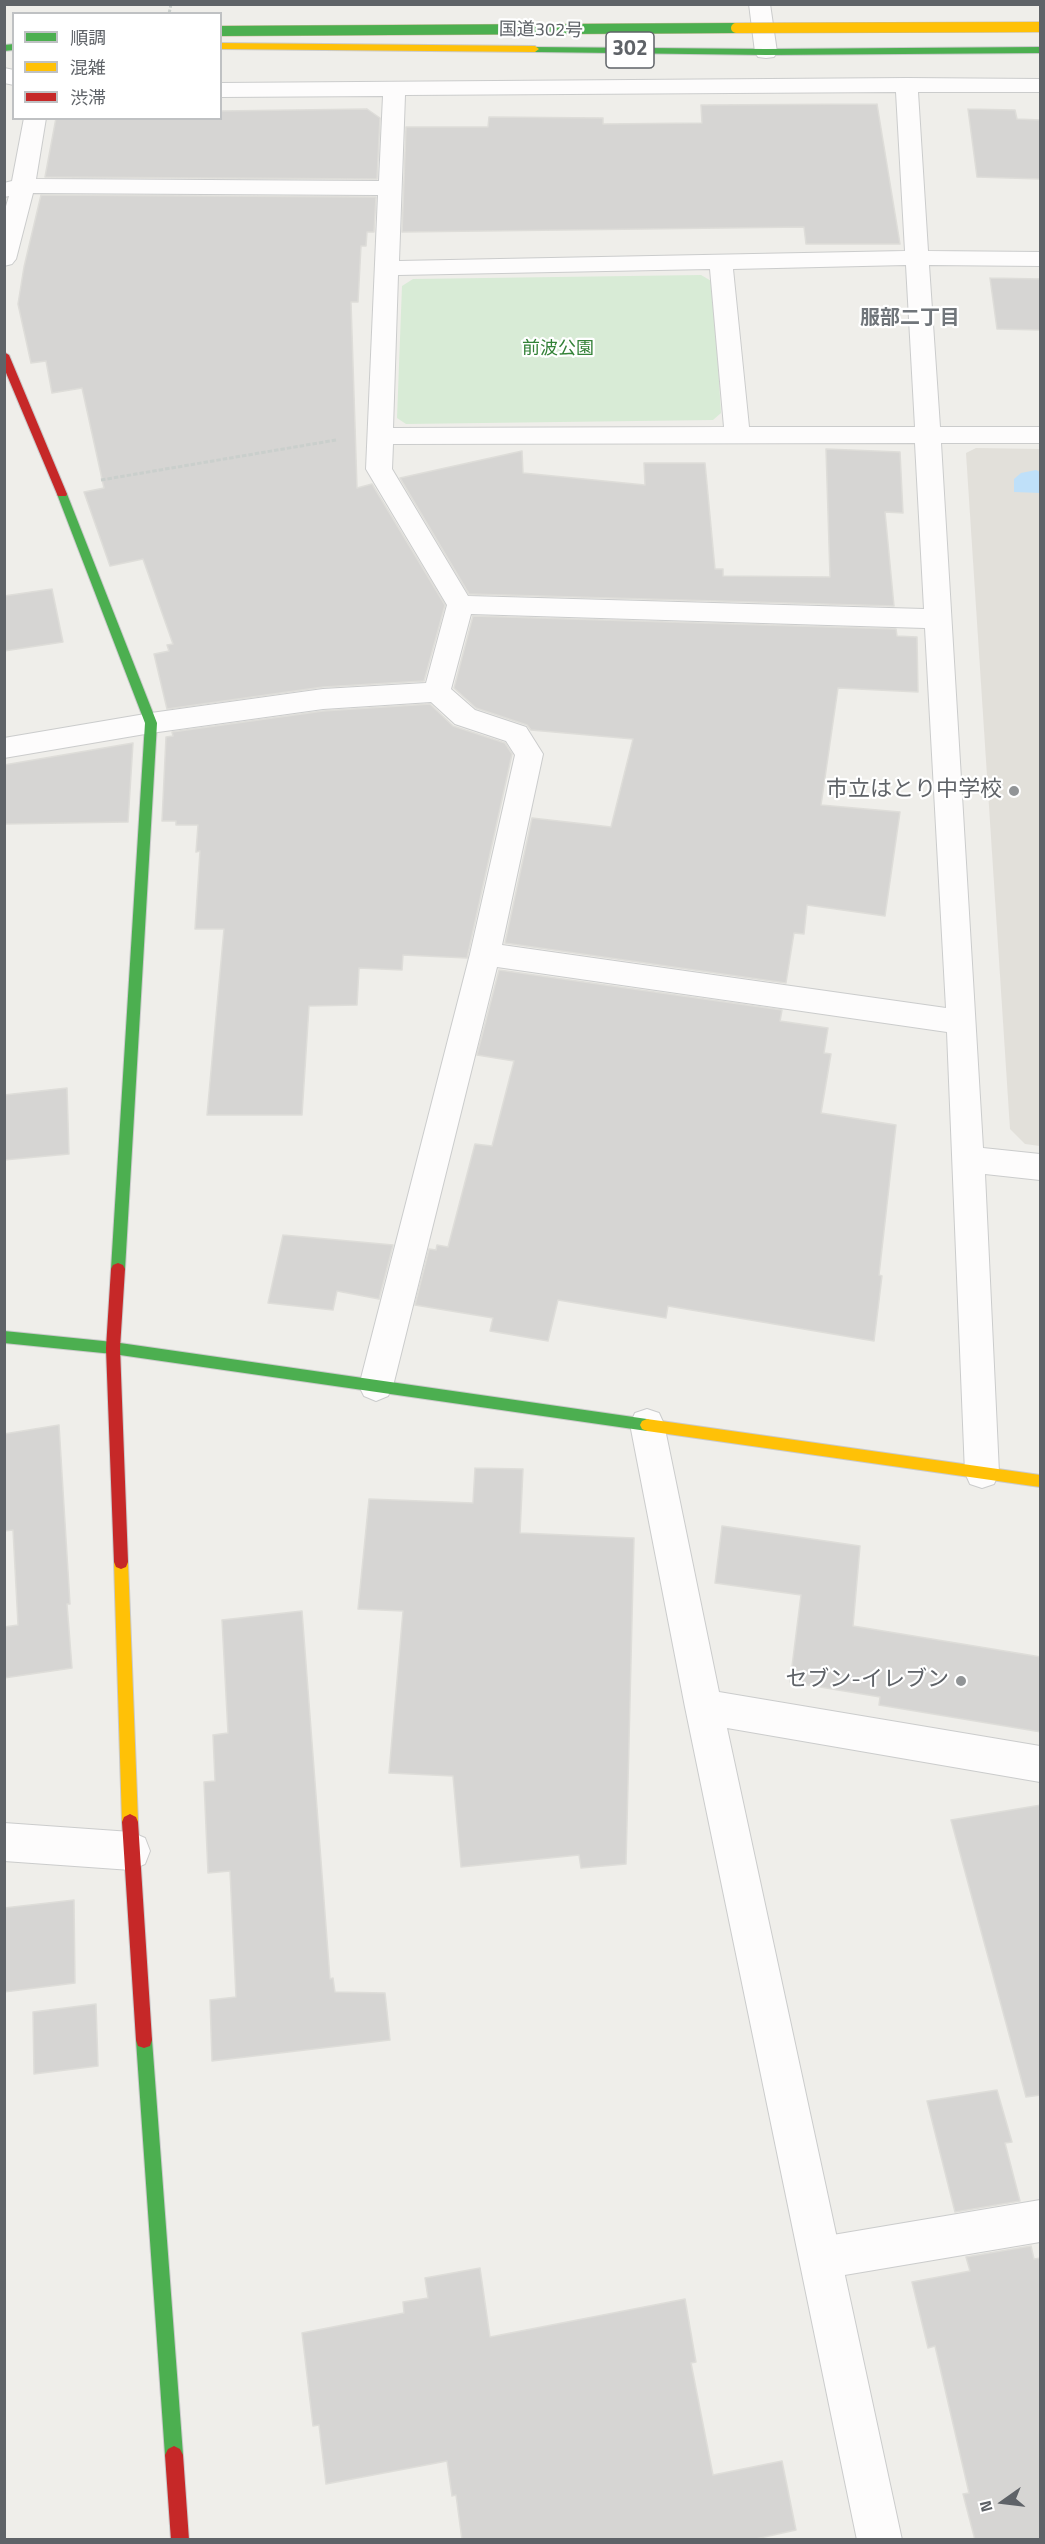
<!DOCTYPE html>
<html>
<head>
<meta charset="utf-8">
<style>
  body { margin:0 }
  #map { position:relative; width:1045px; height:2544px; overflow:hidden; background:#efeeea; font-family:"Titillium Web","Noto Sans JP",sans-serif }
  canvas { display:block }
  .frame { position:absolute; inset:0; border:6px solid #5f6368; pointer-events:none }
  .legend { position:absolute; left:12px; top:12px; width:210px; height:108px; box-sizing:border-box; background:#fff; border:2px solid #bfc1c3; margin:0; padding:8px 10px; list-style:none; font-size:18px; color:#5f6368 }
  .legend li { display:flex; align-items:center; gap:12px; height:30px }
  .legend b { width:30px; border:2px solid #bfc1c3 }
  .north { position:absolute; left:973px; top:2472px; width:60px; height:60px; -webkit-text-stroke:4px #fff; paint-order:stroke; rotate:256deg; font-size:16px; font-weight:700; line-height:24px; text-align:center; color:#5f6368 }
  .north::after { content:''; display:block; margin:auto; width:21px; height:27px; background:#5f6368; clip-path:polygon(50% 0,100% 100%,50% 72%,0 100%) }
</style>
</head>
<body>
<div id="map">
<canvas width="1045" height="2544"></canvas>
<div class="frame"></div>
<ul class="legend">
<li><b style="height:8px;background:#4caf50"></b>順調</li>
<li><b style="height:8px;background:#ffc107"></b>混雑</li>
<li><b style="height:8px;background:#c62828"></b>渋滞</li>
</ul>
<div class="north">N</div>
</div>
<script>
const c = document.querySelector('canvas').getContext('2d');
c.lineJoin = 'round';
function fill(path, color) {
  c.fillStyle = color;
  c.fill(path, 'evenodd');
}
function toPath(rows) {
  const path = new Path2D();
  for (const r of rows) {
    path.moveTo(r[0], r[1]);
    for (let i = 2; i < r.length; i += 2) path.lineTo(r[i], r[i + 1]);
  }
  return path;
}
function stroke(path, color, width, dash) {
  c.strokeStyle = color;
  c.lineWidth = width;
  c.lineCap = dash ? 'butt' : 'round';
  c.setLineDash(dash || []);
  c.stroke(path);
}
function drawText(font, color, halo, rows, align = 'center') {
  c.font = font + ' "Titillium Web","Noto Sans JP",sans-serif';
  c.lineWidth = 4.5;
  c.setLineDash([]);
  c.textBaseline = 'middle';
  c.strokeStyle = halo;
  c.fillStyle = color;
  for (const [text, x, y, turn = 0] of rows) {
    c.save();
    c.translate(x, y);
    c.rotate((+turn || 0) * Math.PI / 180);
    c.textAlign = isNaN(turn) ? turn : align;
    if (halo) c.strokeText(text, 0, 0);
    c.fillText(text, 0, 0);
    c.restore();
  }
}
fill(toPath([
  [976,448,1040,449,1040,1146,1025,1144,1010,1129,966,453]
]), '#e2e0da');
fill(toPath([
  [701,275,713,282,721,413,713,420,406,424,397,418,402,286,413,279]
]), '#d8ebd6');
fill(toPath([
  [1036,470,1040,472,1040,493,1014,492,1014,479,1021,473]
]), '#bfe0f9');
const building = toPath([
  [877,104,900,244,806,244,804,227,402,232,406,127,488,127,489,117,603,118,603,124,702,123,701,105,877,104],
  [367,109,380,118,377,179,45,177,56,118,220,118,220,111,367,109],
  [968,109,1015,110,1017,119,1041,120,1041,179,977,177,968,109],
  [41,195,376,197,374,232,367,232,366,246,361,246,358,302,351,302,357,488,372,484,445,605,424,681,323,687,167,709,154,654,169,651,167,645,173,644,143,559,110,566,84,492,104,488,82,388,52,393,46,361,31,363,18,304,24,267,41,195],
  [990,278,1041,279,1041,330,997,329,990,278],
  [826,449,900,452,903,513,885,512,894,606,469,594,400,478,522,451,523,473,645,485,644,463,705,463,715,569,723,569,723,576,830,577,826,449],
  [52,589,63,642,4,651,4,596,52,589],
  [473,616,896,629,897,636,917,637,918,692,838,688,821,805,900,812,885,916,807,905,804,934,794,933,786,983,505,943,532,818,611,827,633,739,531,730,527,725,476,708,454,688,473,616],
  [430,704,453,726,505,743,512,754,467,958,403,955,402,970,359,968,357,1005,309,1006,302,1115,207,1115,224,929,195,929,200,851,196,852,198,825,176,825,176,821,162,821,166,737,173,736,172,732,323,711,430,704],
  [133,743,128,822,4,824,4,765,133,743],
  [499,970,782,1010,780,1021,828,1028,824,1053,831,1054,821,1113,896,1125,879,1275,882,1276,874,1341,668,1306,666,1318,558,1300,548,1341,490,1331,493,1318,415,1305,429,1249,436,1250,437,1245,448,1247,475,1144,492,1146,514,1061,477,1055,499,970],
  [67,1088,69,1154,4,1160,4,1095,67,1088],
  [283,1235,393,1245,379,1299,337,1291,333,1310,268,1303,283,1235],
  [59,1425,70,1604,67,1604,72,1668,4,1678,4,1627,18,1625,13,1530,4,1531,4,1434,59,1425],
  [475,1468,523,1469,520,1533,634,1538,626,1864,581,1868,579,1855,461,1867,453,1776,389,1773,403,1611,358,1609,369,1499,473,1503,475,1468],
  [722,1526,860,1546,853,1626,1041,1657,1041,1732,879,1705,880,1697,790,1682,801,1595,715,1583,722,1526],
  [302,1611,330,1979,333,1978,335,1992,385,1993,390,2040,212,2061,210,2000,236,1997,230,1871,208,1873,204,1782,215,1781,213,1735,228,1733,222,1620,302,1611],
  [1041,1805,1041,2095,1026,2097,951,1820,1041,1805],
  [74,1900,75,1983,4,1992,4,1908,74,1900],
  [96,2004,98,2066,34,2074,33,2012,96,2004],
  [997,2090,1012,2142,1005,2143,1020,2201,955,2212,927,2101,997,2090],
  [1031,2246,1034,2259,1041,2258,1041,2540,975,2540,963,2494,969,2493,935,2346,928,2348,912,2282,970,2271,966,2257,1031,2246],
  [480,2268,490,2337,685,2299,696,2362,691,2363,713,2475,782,2461,796,2530,751,2540,462,2540,456,2495,452,2496,447,2461,326,2484,319,2425,313,2426,302,2333,404,2313,403,2302,428,2298,425,2278,480,2268]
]);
fill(building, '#d6d5d3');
stroke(building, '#deddd9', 1.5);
const lane = toPath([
  [1040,2200,1040,2242,821,2279,806,2273,800,2258,806,2243,821,2237,1040,2200]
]);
const street = toPath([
  [749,4,770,4,777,52,774,57,766,58,758,57,755,52,749,4],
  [4,68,14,70,14,85,4,83,4,68],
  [907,78,1040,79,1040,92,918,92,928,251,1040,252,1040,266,929,265,940,427,1040,427,1040,443,941,443,983,1148,1040,1154,1040,1180,985,1174,999,1473,994,1484,982,1488,970,1484,965,1473,947,1032,497,967,393,1386,388,1396,376,1401,364,1396,359,1386,470,954,515,755,506,741,455,724,431,702,323,709,151,733,4,758,4,738,151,713,323,689,426,683,447,605,366,469,378,195,33,193,16,259,12,264,4,266,4,213,9,196,4,197,4,183,12,181,24,118,46,118,36,179,379,181,383,96,220,97,220,83,907,78],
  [896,92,905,251,399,261,405,95,896,92],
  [906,265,915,427,749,427,733,269,906,265],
  [710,269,724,427,393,428,398,275,710,269],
  [915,443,924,609,468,596,392,469,393,444,915,443],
  [471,614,925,628,946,1008,502,945,543,754,526,727,475,710,451,689,471,614],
  [647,1409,659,1413,664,1424,719,1692,1040,1746,1040,1782,727,1728,902,2540,857,2540,685,1707,630,1424,635,1413,647,1409],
  [4,1823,131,1832,145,1838,150,1851,145,1864,131,1870,4,1861,4,1823]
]);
const fast = toPath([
  [14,44,14,50,4,51,4,45,14,44],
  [532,47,766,49,1040,47,1040,53,766,55,535,52,531,49,532,47],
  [62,491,67,494,157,723,125,1269,123,1273,118,1275,113,1273,111,1269,145,723,57,494,62,491],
  [4,1331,113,1342,647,1419,652,1421,654,1425,652,1429,647,1431,113,1354,4,1343,4,1331],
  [144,2032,150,2034,152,2040,183,2455,180,2461,174,2464,168,2461,165,2455,136,2040,138,2034,144,2032]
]);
const slow = toPath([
  [220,43,535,46,539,49,535,52,220,49,220,43],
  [647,1419,1040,1475,1040,1487,647,1431,642,1429,640,1425,642,1421,647,1419],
  [121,1555,126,1557,128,1562,138,1822,136,1827,130,1830,124,1827,122,1822,114,1562,116,1557,121,1555]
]);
const jam = toPath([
  [4,352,9,355,67,494,66,496,58,496,57,494,4,368,4,352],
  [118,1263,123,1265,125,1269,120,1348,128,1562,126,1567,121,1569,116,1567,114,1562,106,1348,111,1269,113,1265,118,1263],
  [130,1814,136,1817,138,1822,152,2040,150,2046,144,2048,138,2046,136,2040,122,1822,124,1817,130,1814],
  [174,2446,180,2449,183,2455,189,2540,171,2540,165,2455,168,2449,174,2446]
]);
stroke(lane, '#cbcccc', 2);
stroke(street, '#cbcccc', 2);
stroke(fast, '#cacacb', 2);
stroke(slow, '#cacacb', 2);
stroke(jam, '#cacacb', 2);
stroke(toPath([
  [169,14,171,4],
  [101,480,336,440]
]), '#cacfcc', 3, [4.5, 2]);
fill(lane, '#fdfcfc');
fill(street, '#fdfcfc');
fill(fast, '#4caf50');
fill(slow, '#ffc107');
fill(jam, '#c62828');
const fastBridge = toPath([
  [220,31,736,28]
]);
const slowBridge = toPath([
  [736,28,1040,27]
]);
stroke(fastBridge, '#c8b996', 11, []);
stroke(slowBridge, '#c8b996', 11, []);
stroke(fastBridge, '#4caf50', 10);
stroke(slowBridge, '#ffc107', 10);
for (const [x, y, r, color] of [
  [1014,791,6,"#919496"],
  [961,1681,6,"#919496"]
]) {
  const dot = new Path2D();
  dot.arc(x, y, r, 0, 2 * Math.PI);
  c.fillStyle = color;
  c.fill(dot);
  stroke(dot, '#fff', 2);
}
drawText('18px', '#5f6368', '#fff', [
  ["国道302号",541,31,1]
]);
drawText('18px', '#348238', '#fff', [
  ["前波公園",558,350]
]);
drawText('bold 20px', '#70757a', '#fff', [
  ["服部二丁目",910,319]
]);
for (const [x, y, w] of [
  [630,50,48]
]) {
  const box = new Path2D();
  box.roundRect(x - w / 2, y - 18, w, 36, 4.5);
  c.fillStyle = '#fff';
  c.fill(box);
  stroke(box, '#5f6368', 1.5);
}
drawText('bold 21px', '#5f6368', null, [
  ["302",630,50]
]);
drawText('22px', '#5f6368', '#fff', [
  ["市立はとり中学校",1002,791],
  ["セブン-イレブン",949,1681]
], 'right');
</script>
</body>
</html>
